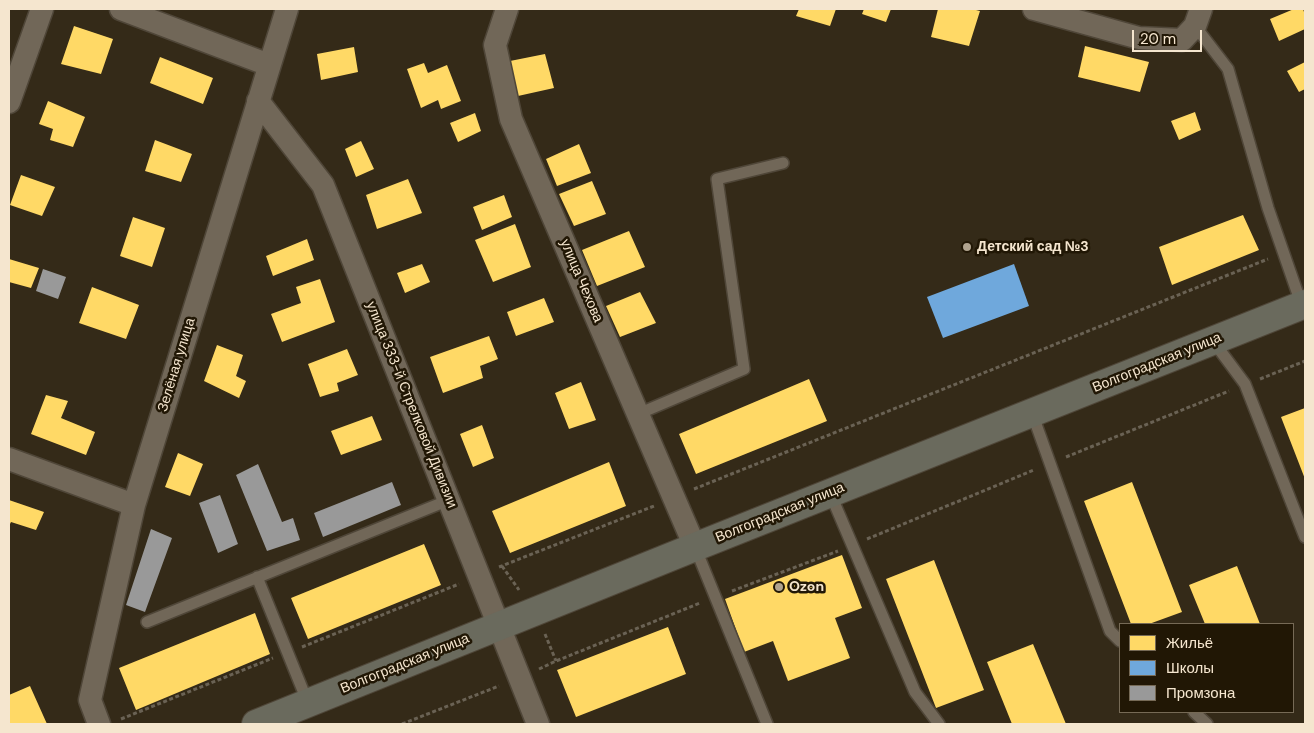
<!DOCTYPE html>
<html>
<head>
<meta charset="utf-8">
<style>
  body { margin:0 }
  #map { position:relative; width:1314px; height:733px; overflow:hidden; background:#342a18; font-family:"DM Sans",sans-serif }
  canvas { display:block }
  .frame { position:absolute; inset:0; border:10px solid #f5e6cf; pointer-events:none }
  .legend { position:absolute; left:1119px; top:623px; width:175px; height:90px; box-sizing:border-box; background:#211705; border:1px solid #766a56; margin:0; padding:6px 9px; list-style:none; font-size:15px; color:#f5e6cf }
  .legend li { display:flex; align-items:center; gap:10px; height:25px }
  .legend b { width:25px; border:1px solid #766a56 }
  .scale { position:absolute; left:1132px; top:30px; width:70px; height:22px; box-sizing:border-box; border:2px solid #f5e6cf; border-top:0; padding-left:6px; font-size:15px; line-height:18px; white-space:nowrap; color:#f5e6cf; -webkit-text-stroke:4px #211705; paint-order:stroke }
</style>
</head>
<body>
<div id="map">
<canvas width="1314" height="733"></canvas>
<div class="frame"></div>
<ul class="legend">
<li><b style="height:14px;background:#ffd966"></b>Жильё</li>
<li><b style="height:14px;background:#6fa8dc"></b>Школы</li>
<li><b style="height:14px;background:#999"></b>Промзона</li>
</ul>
<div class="scale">20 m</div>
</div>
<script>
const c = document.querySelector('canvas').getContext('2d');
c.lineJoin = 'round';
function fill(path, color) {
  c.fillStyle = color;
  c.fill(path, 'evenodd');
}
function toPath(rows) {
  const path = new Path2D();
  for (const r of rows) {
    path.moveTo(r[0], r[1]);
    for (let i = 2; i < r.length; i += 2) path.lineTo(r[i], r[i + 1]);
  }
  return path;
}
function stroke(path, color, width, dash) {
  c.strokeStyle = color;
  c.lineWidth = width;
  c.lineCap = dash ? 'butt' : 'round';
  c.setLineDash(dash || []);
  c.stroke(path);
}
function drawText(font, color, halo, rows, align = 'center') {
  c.font = font + ' "DM Sans",sans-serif';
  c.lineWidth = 5;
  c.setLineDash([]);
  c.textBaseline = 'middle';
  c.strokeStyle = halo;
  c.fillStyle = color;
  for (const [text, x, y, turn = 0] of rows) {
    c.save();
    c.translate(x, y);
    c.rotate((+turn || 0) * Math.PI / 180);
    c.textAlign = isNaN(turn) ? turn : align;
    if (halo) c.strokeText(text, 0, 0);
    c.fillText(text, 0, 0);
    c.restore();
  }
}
fill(toPath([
  [799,9,836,9,830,26,796,16],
  [864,9,891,9,886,22,862,14],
  [938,9,972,9,980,11,969,46,931,37],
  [1294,9,1303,9,1305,15,1305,29,1279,41,1270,19],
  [74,26,113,39,101,74,61,64],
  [1085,46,1149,62,1140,92,1078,77],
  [354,47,358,72,321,80,317,54],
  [545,54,554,88,518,96,510,61],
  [160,57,213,78,203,104,150,83],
  [1305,62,1305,89,1299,92,1287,71],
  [424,63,428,73,447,65,461,101,441,109,438,100,421,108,407,69],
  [48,101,85,117,73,147,50,140,53,129,39,124],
  [1195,112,1201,130,1179,140,1171,121],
  [475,113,481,131,458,142,450,123],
  [155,140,192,154,181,182,145,171],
  [361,141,374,169,356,177,345,149],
  [579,144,591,173,557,186,546,159],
  [21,175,55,187,42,216,10,205],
  [408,179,422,213,377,229,366,195],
  [592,181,606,214,574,226,559,194],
  [504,195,512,217,482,230,473,207],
  [1243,215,1259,250,1172,285,1159,247],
  [133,217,165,228,152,267,120,256],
  [515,224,531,267,493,282,475,240],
  [629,231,645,267,597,286,582,250],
  [307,239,314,260,273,276,266,256],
  [9,259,39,268,31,288,9,282],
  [422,264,430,282,405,293,397,273],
  [320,279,335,322,282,342,271,314,301,303,296,287],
  [92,287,139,305,126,339,79,323],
  [640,292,656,323,620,337,606,306],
  [544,298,554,322,516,336,507,312],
  [489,336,498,359,480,366,483,378,443,393,430,357],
  [217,345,243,355,236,376,246,381,239,398,204,381],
  [347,349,358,375,337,383,339,391,320,397,308,364],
  [809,379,827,421,696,474,679,434],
  [581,382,596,420,569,429,555,393],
  [46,395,68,401,61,418,95,432,86,455,31,434],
  [1305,408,1305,479,1281,417],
  [372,416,382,440,341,455,331,431],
  [482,425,494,458,473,467,460,434],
  [178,453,203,464,190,496,165,487],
  [609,462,626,506,510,553,492,511],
  [1132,482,1182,612,1149,624,1131,624,1084,501],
  [9,500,44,512,36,530,11,522,9,526],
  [424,544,441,585,308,639,291,598],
  [842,555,862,608,835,618,850,658,788,681,773,641,744,652,725,599],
  [934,560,984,690,936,708,886,579],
  [1237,566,1260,624,1205,624,1189,585],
  [255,613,270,654,136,710,119,668],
  [668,627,686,674,576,717,557,670],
  [1033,644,1066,724,1012,724,987,662],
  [30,686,47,724,9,724,9,695]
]), '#ffd966');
fill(toPath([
  [1014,264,1029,306,943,338,927,297]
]), '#6fa8dc');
fill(toPath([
  [43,269,66,277,58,299,36,291],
  [258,464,282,522,293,518,300,540,267,551,236,475],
  [392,482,401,505,323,537,314,513],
  [220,495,238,544,218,553,199,503],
  [151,529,172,538,145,612,126,605]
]), '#999');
const lane = toPath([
  [1195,26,1228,69,1268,208,1302,306],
  [1213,341,1245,384,1305,537],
  [1032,413,1110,631,1120,641],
  [638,414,744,369,717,179,783,163],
  [830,493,915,692,939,724],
  [695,547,767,724],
  [257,577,308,703],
  [147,622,449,500],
  [1194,712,1207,724]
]);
const street = toPath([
  [121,9,269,65],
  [507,9,495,45,511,119,695,547],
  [1034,9,1139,38,1182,40,1195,26,1201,9],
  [258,101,323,185,538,724],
  [9,102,42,9],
  [9,459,134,505],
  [99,724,90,700,134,505,287,9]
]);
const primary = toPath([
  [256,724,695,547,1305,304]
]);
stroke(lane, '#4f4638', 14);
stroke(street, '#4f4638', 25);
stroke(primary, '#4f4638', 30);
stroke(toPath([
  [1260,379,1305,361],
  [1066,457,1229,391],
  [694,489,1268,259],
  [867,539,1034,470],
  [502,566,519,590],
  [499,567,654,506],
  [732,591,838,551],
  [545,634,556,661],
  [302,647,459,584],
  [539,669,556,661,700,603],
  [121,719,273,658],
  [402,724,499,686]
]), '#6a6254', 3, [4, 2.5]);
stroke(lane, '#716758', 11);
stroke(street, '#716758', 22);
stroke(primary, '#6a6a5d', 28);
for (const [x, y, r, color] of [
  [967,247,5,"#b1a48f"],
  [779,587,5,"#b1a48f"]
]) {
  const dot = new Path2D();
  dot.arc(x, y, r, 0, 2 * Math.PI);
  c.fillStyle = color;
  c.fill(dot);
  stroke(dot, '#211705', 2);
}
drawText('bold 14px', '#f5e6cf', '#211705', [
  ["Детский сад №3",977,247],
  ["Ozon",789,587]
], 'left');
drawText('14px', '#f5e6cf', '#211705', [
  ["улица Чехова",581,281,67],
  ["Волгоградская улица",1157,363,-22],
  ["Зелёная улица",177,365,-73],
  ["улица 333-й Стрелковой Дивизии",411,405,68],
  ["Волгоградская улица",780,513,-22],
  ["Волгоградская улица",405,664,-22]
]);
</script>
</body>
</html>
